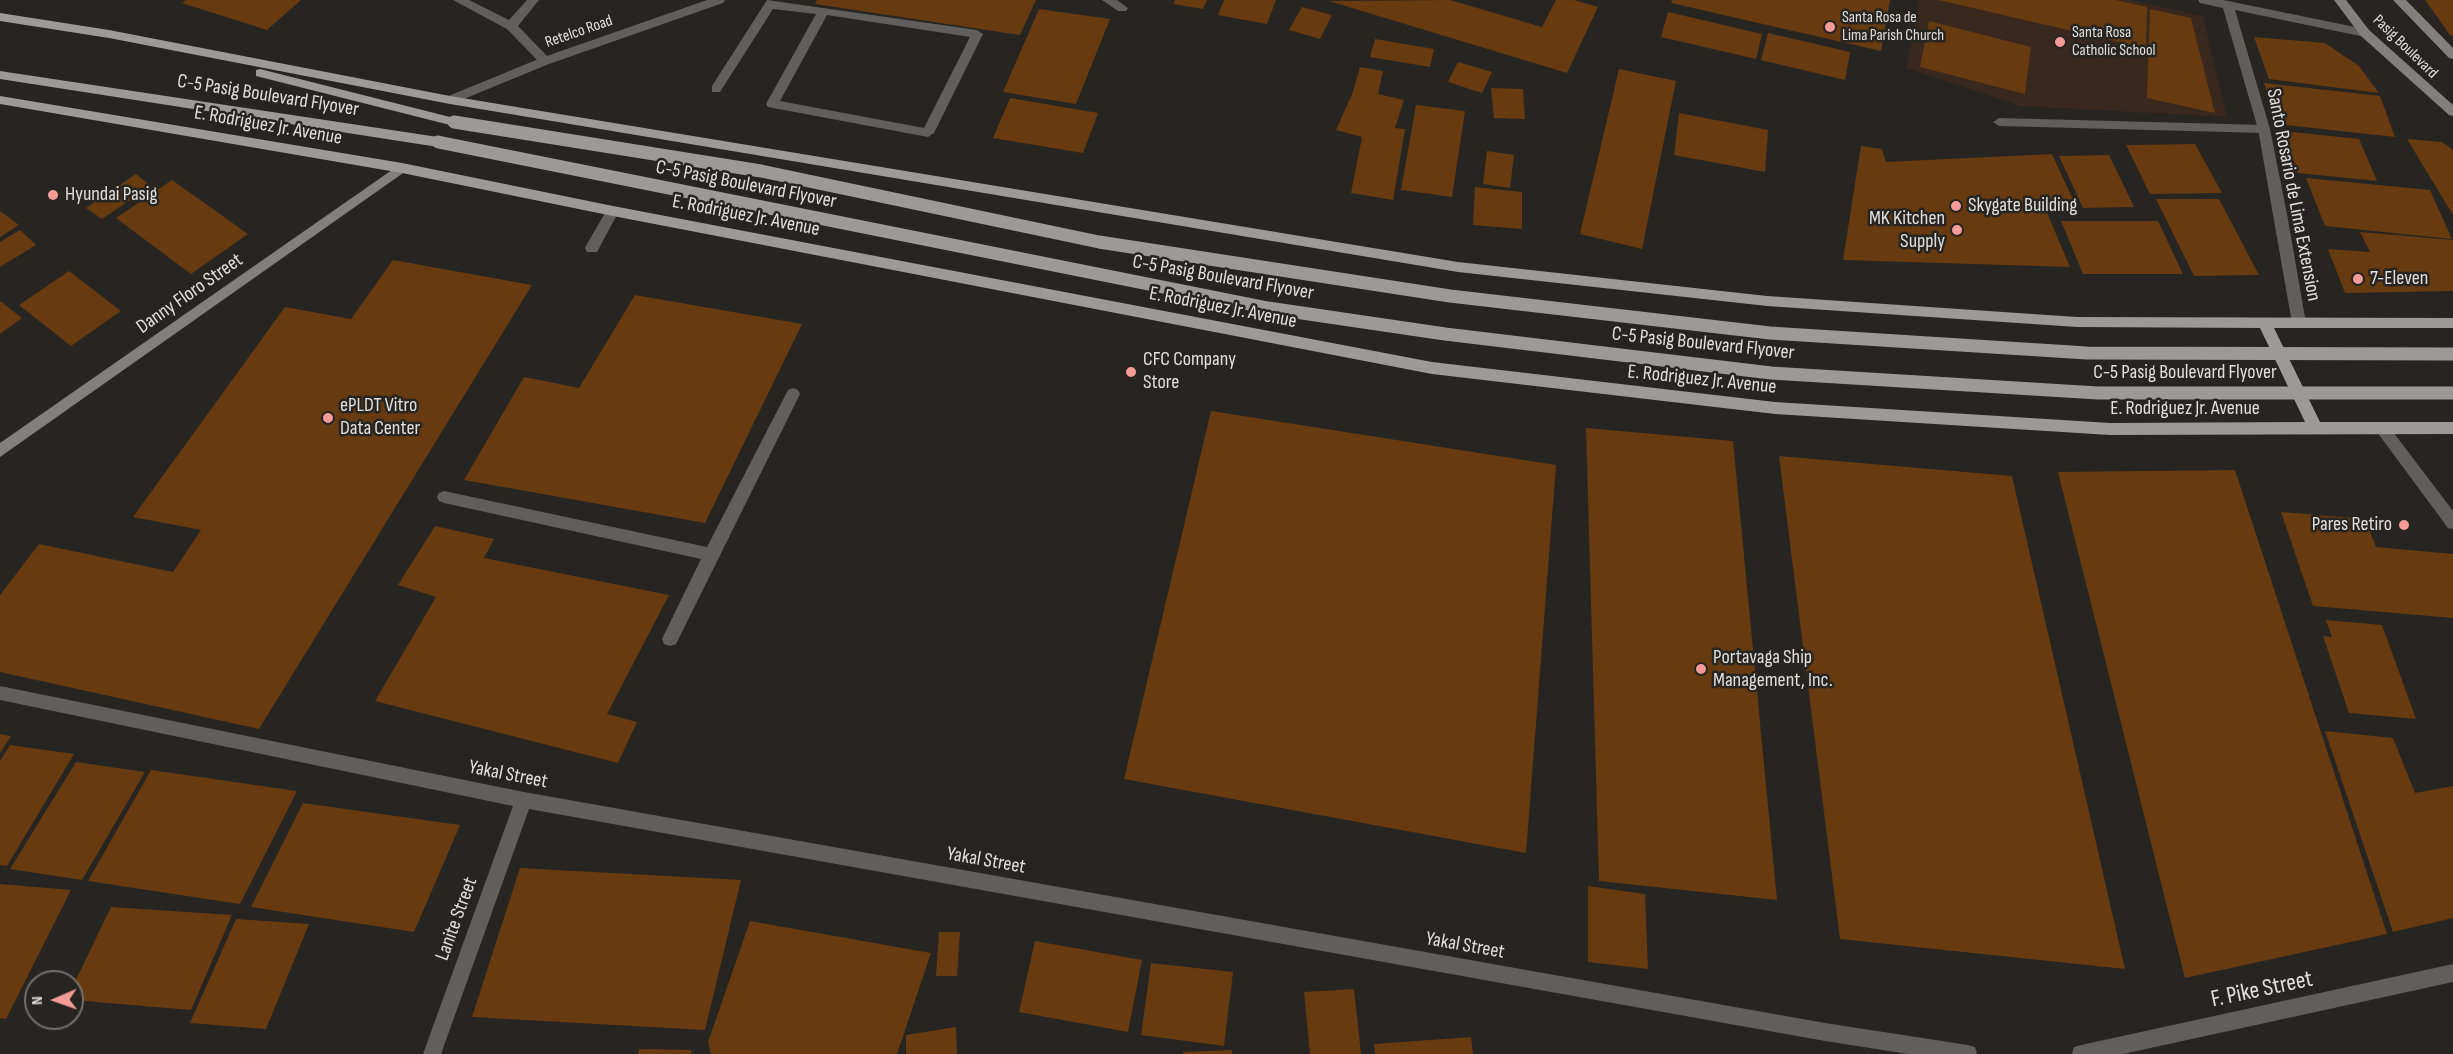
<!DOCTYPE html>
<html>
<head>
<meta charset="utf-8">
<style>
  body { margin:0 }
  #map { position:relative; width:2453px; height:1054px; overflow:hidden; background:#262522; font-family:"Sofia Sans Condensed",sans-serif }
  canvas { display:block }
  .north { position:absolute; left:24px; top:970px; width:60px; height:60px; box-sizing:border-box; background:#262522; border:2px solid #706f6d; border-radius:50%; rotate:268deg; font-size:16px; font-weight:700; line-height:24px; text-align:center; color:#e0dfdd }
  .north::after { content:''; display:block; margin:auto; width:21px; height:27px; background:#f59b98; clip-path:polygon(50% 0,100% 100%,50% 72%,0 100%) }
</style>
</head>
<body>
<div id="map">
<canvas width="2453" height="1054"></canvas>
<div class="north">N</div>
</div>
<script>
const c = document.querySelector('canvas').getContext('2d');
c.lineJoin = 'round';
function fill(path, color) {
  c.fillStyle = color;
  c.fill(path, 'evenodd');
}
function toPath(rows) {
  const path = new Path2D();
  for (const r of rows) {
    path.moveTo(r[0], r[1]);
    for (let i = 2; i < r.length; i += 2) path.lineTo(r[i], r[i + 1]);
  }
  return path;
}
function stroke(path, color, width, dash) {
  c.strokeStyle = color;
  c.lineWidth = width;
  c.lineCap = dash ? 'butt' : 'round';
  c.setLineDash(dash || []);
  c.stroke(path);
}
function drawText(font, color, halo, rows, align = 'center') {
  c.font = font + ' "Sofia Sans Condensed",sans-serif';
  c.lineWidth = 5;
  c.setLineDash([]);
  c.textBaseline = 'middle';
  c.strokeStyle = halo;
  c.fillStyle = color;
  for (const [text, x, y, turn = 0] of rows) {
    c.save();
    c.translate(x, y);
    c.rotate((+turn || 0) * Math.PI / 180);
    c.textAlign = isNaN(turn) ? turn : align;
    if (halo) c.strokeText(text, 0, 0);
    c.fillText(text, 0, 0);
    c.restore();
  }
}
fill(toPath([
  [1919,0,2131,0,2203,16,2227,117,2020,106,1906,68]
]), '#38281d');
fill(toPath([
  [186,0,301,0,267,30,182,3],
  [817,0,1036,0,1020,35,815,4],
  [1175,0,1207,0,1203,9,1173,4],
  [1224,0,1276,0,1267,24,1218,15],
  [1450,0,1542,27,1556,0,1574,0,1598,7,1567,73,1329,1],
  [1672,0,1890,0,1881,51,1671,3],
  [1938,0,2116,0,2147,7,2146,48],
  [2425,0,2453,0,2453,36,2450,35],
  [1302,7,1332,15,1320,39,1289,30],
  [1039,9,1110,19,1076,104,1003,92],
  [2150,9,2191,18,2215,113,2147,98],
  [1668,12,1762,34,1756,59,1661,37],
  [1929,21,2031,47,2025,94,1920,67],
  [1768,33,1850,52,1845,80,1761,60],
  [2254,37,2325,43,2359,66,2379,93,2269,79],
  [1375,39,1434,49,1430,67,1370,57],
  [1458,62,1492,72,1482,93,1448,82],
  [1360,67,1383,71,1378,94,1404,100,1395,128,1405,129,1393,200,1351,193,1362,137,1336,130,1353,92],
  [1619,69,1676,81,1642,249,1580,234],
  [2264,83,2380,96,2395,137,2277,124],
  [1491,88,1523,89,1525,119,1494,118],
  [1010,98,1098,113,1083,153,993,138],
  [1416,105,1465,111,1452,197,1401,190],
  [1679,113,1768,130,1765,172,1674,155],
  [2283,131,2359,139,2377,181,2298,173],
  [2407,139,2442,142,2453,150,2453,215],
  [2195,144,2222,193,2150,194,2126,145],
  [1861,146,1882,149,1886,162,2052,154,2075,204,2045,208,2070,267,1843,260],
  [1487,151,1514,155,1510,188,1483,184],
  [2109,155,2134,207,2083,208,2059,156],
  [136,174,151,186,102,219,86,208],
  [2306,178,2430,190,2452,239,2325,226],
  [172,180,248,234,191,274,116,218],
  [1475,187,1522,192,1522,229,1473,225],
  [2156,199,2219,199,2259,275,2194,276],
  [0,211,19,225,0,237],
  [2061,221,2158,221,2183,274,2083,274],
  [20,230,36,245,0,267,0,242],
  [2360,232,2453,240,2453,291,2345,293,2328,249,2370,252],
  [393,260,532,285,259,729,0,672,0,595,39,544,173,572,201,530,133,517,285,307,351,319],
  [69,271,121,311,71,346,19,305],
  [635,295,802,324,705,523,464,480,524,377,579,388],
  [0,301,22,318,0,334],
  [1211,411,1556,465,1526,853,1124,779],
  [1586,428,1733,441,1777,900,1599,881],
  [1779,456,2012,476,2125,969,1840,939],
  [2235,470,2387,934,2185,978,2058,472],
  [2281,512,2365,519,2376,547,2453,554,2453,618,2313,606],
  [435,526,494,539,484,558,669,595,607,714,637,722,618,763,375,701,436,597,398,585],
  [2326,620,2382,625,2416,719,2349,713,2323,636,2332,637],
  [2325,731,2393,738,2415,793,2453,786,2453,918,2393,932],
  [0,734,11,736,0,753],
  [10,745,74,754,7,866,0,865,0,761],
  [76,762,145,772,82,880,10,869],
  [151,770,297,791,240,904,88,881],
  [303,803,460,825,414,932,251,907],
  [520,868,741,880,705,1030,472,1017],
  [0,884,71,890,6,1019,0,1018],
  [1588,886,1645,894,1648,969,1588,962],
  [111,907,232,915,191,1010,72,1000,72,988],
  [236,919,309,924,266,1029,190,1023],
  [750,921,931,953,897,1054,711,1054,708,1042],
  [939,932,960,932,957,976,936,976],
  [1035,941,1142,960,1128,1032,1019,1012],
  [1151,963,1233,972,1224,1046,1141,1035],
  [1354,989,1361,1054,1310,1054,1304,992],
  [956,1027,957,1054,906,1054,906,1035],
  [1471,1037,1473,1054,1375,1054,1374,1044],
  [639,1049,692,1050,691,1054,638,1054],
  [1232,1050,1232,1054,1183,1054,1183,1052]
]), '#683a0f');
fill(toPath([
  [453,0,469,0,509,20,527,0,539,0,518,26,549,58,549,64,541,64,507,29,453,0],
  [767,0,977,30,983,34,934,133,928,137,768,107,766,104,816,14,773,9,720,92,712,92,712,86,767,0],
  [827,15,970,37,924,128,780,101,827,15],
  [1102,0,1117,0,1128,8,1126,11,1118,11,1102,0],
  [1999,118,2264,125,2270,129,2264,133,1999,126,1993,122,1999,118],
  [613,206,619,211,597,252,587,252,585,248,587,244,608,208,613,206],
  [793,388,798,390,800,394,676,644,670,646,664,644,662,639,701,559,444,503,439,501,437,497,439,493,444,491,707,547,788,390,793,388],
  [2382,422,2387,424,2453,511,2453,529,2448,528,2377,432,2375,428,2377,424,2382,422]
]), '#615f5e');
fill(toPath([
  [707,0,725,0,723,3,549,64,454,103,450,104,444,100,446,97,541,58,707,0],
  [2198,0,2223,0,2365,29,2371,33,2365,37,2235,10,2270,129,2287,214,2306,323,2299,328,2292,323,2258,129,2223,8,2200,3,2198,0],
  [0,686,524,792,1825,1023,1968,1045,1975,1047,1977,1054,1908,1054,1825,1041,529,809,441,1054,423,1054,513,806,0,700,0,686],
  [2453,964,2453,982,2123,1054,2072,1054,2074,1047,2081,1045,2453,964]
]), '#615f5e');
fill(toPath([
  [2334,0,2346,0,2369,30,2453,105,2453,116,2449,115,2361,36,2334,0],
  [2393,0,2406,0,2453,48,2453,59,2449,58,2393,0],
  [402,163,408,168,406,171,0,457,0,443,402,163]
]), '#827f7f');
fill(toPath([
  [0,13,109,30,450,96,1458,262,1767,296,2077,317,2453,318,2453,328,2274,328,2320,422,2453,422,2453,434,2110,435,1775,414,1432,374,613,216,402,173,0,104,0,96,402,163,613,206,1432,362,1775,402,2110,423,2305,422,2260,328,2077,327,1767,306,1458,272,450,104,109,38,0,21,0,13],
  [260,69,454,118,460,122,454,126,256,76,256,70,260,69],
  [0,71,438,137,444,142,438,147,0,79,0,71]
]), '#9c9998');
stroke(toPath([
  [454,122,761,171,1099,242,1450,296,1770,333,2087,353,2453,354],
  [438,142,1268,308,1445,334,1771,373,2098,393,2453,393]
]), '#9c9998', 13);
for (const [x, y, r, color] of [
  [1830,27,6,"#f59b98"],
  [2060,42,6,"#f59b98"],
  [53,195,6,"#f59b98"],
  [1956,206,6,"#f59b98"],
  [1957,230,6,"#f59b98"],
  [2358,279,6,"#f59b98"],
  [1131,372,6,"#f59b98"],
  [328,418,6,"#f59b98"],
  [2404,525,6,"#f59b98"],
  [1701,669,6,"#f59b98"]
]) {
  const dot = new Path2D();
  dot.arc(x, y, r, 0, 2 * Math.PI);
  c.fillStyle = color;
  c.fill(dot);
  stroke(dot, '#262522', 2);
}
drawText('16px', '#e0dfdd', '#262522', [
  ["Santa Rosa de",1842,18],
  ["Lima Parish Church",1842,36],
  ["Santa Rosa",2072,33],
  ["Catholic School",2072,51]
], 'left');
drawText('16px', '#e0dfdd', '#262522', [
  ["Retelco Road",579,32,-19],
  ["Pasig Boulevard",2405,47,44]
]);
drawText('20px', '#e0dfdd', '#262522', [
  ["C-5 Pasig Boulevard Flyover",268,96,9],
  ["E. Rodriguez Jr. Avenue",268,126,10],
  ["C-5 Pasig Boulevard Flyover",746,185,11],
  ["Santo Rosario de Lima Extension",2293,195,79],
  ["E. Rodriguez Jr. Avenue",746,216,11],
  ["C-5 Pasig Boulevard Flyover",1223,278,10],
  ["Danny Floro Street",190,294,-35],
  ["E. Rodriguez Jr. Avenue",1223,308,11],
  ["C-5 Pasig Boulevard Flyover",1703,344,6],
  ["C-5 Pasig Boulevard Flyover",2185,373],
  ["E. Rodriguez Jr. Avenue",1702,380,6],
  ["E. Rodriguez Jr. Avenue",2185,409],
  ["Yakal Street",508,775,11],
  ["Yakal Street",986,861,10],
  ["Lanite Street",457,919,-70],
  ["Yakal Street",1465,946,10]
]);
drawText('20px', '#e0dfdd', '#262522', [
  ["Hyundai Pasig",65,195],
  ["Skygate Building",1968,206],
  ["MK Kitchen",1945,219,"right"],
  ["Supply",1945,242,"right"],
  ["7-Eleven",2370,279],
  ["CFC Company",1143,360],
  ["Store",1143,383],
  ["ePLDT Vitro",340,406],
  ["Data Center",340,429],
  ["Pares Retiro",2392,525,"right"],
  ["Portavaga Ship",1713,658],
  ["Management, Inc.",1713,681]
], 'left');
drawText('24px', '#e0dfdd', '#262522', [
  ["F. Pike Street",2262,990,-12]
]);
</script>
</body>
</html>
